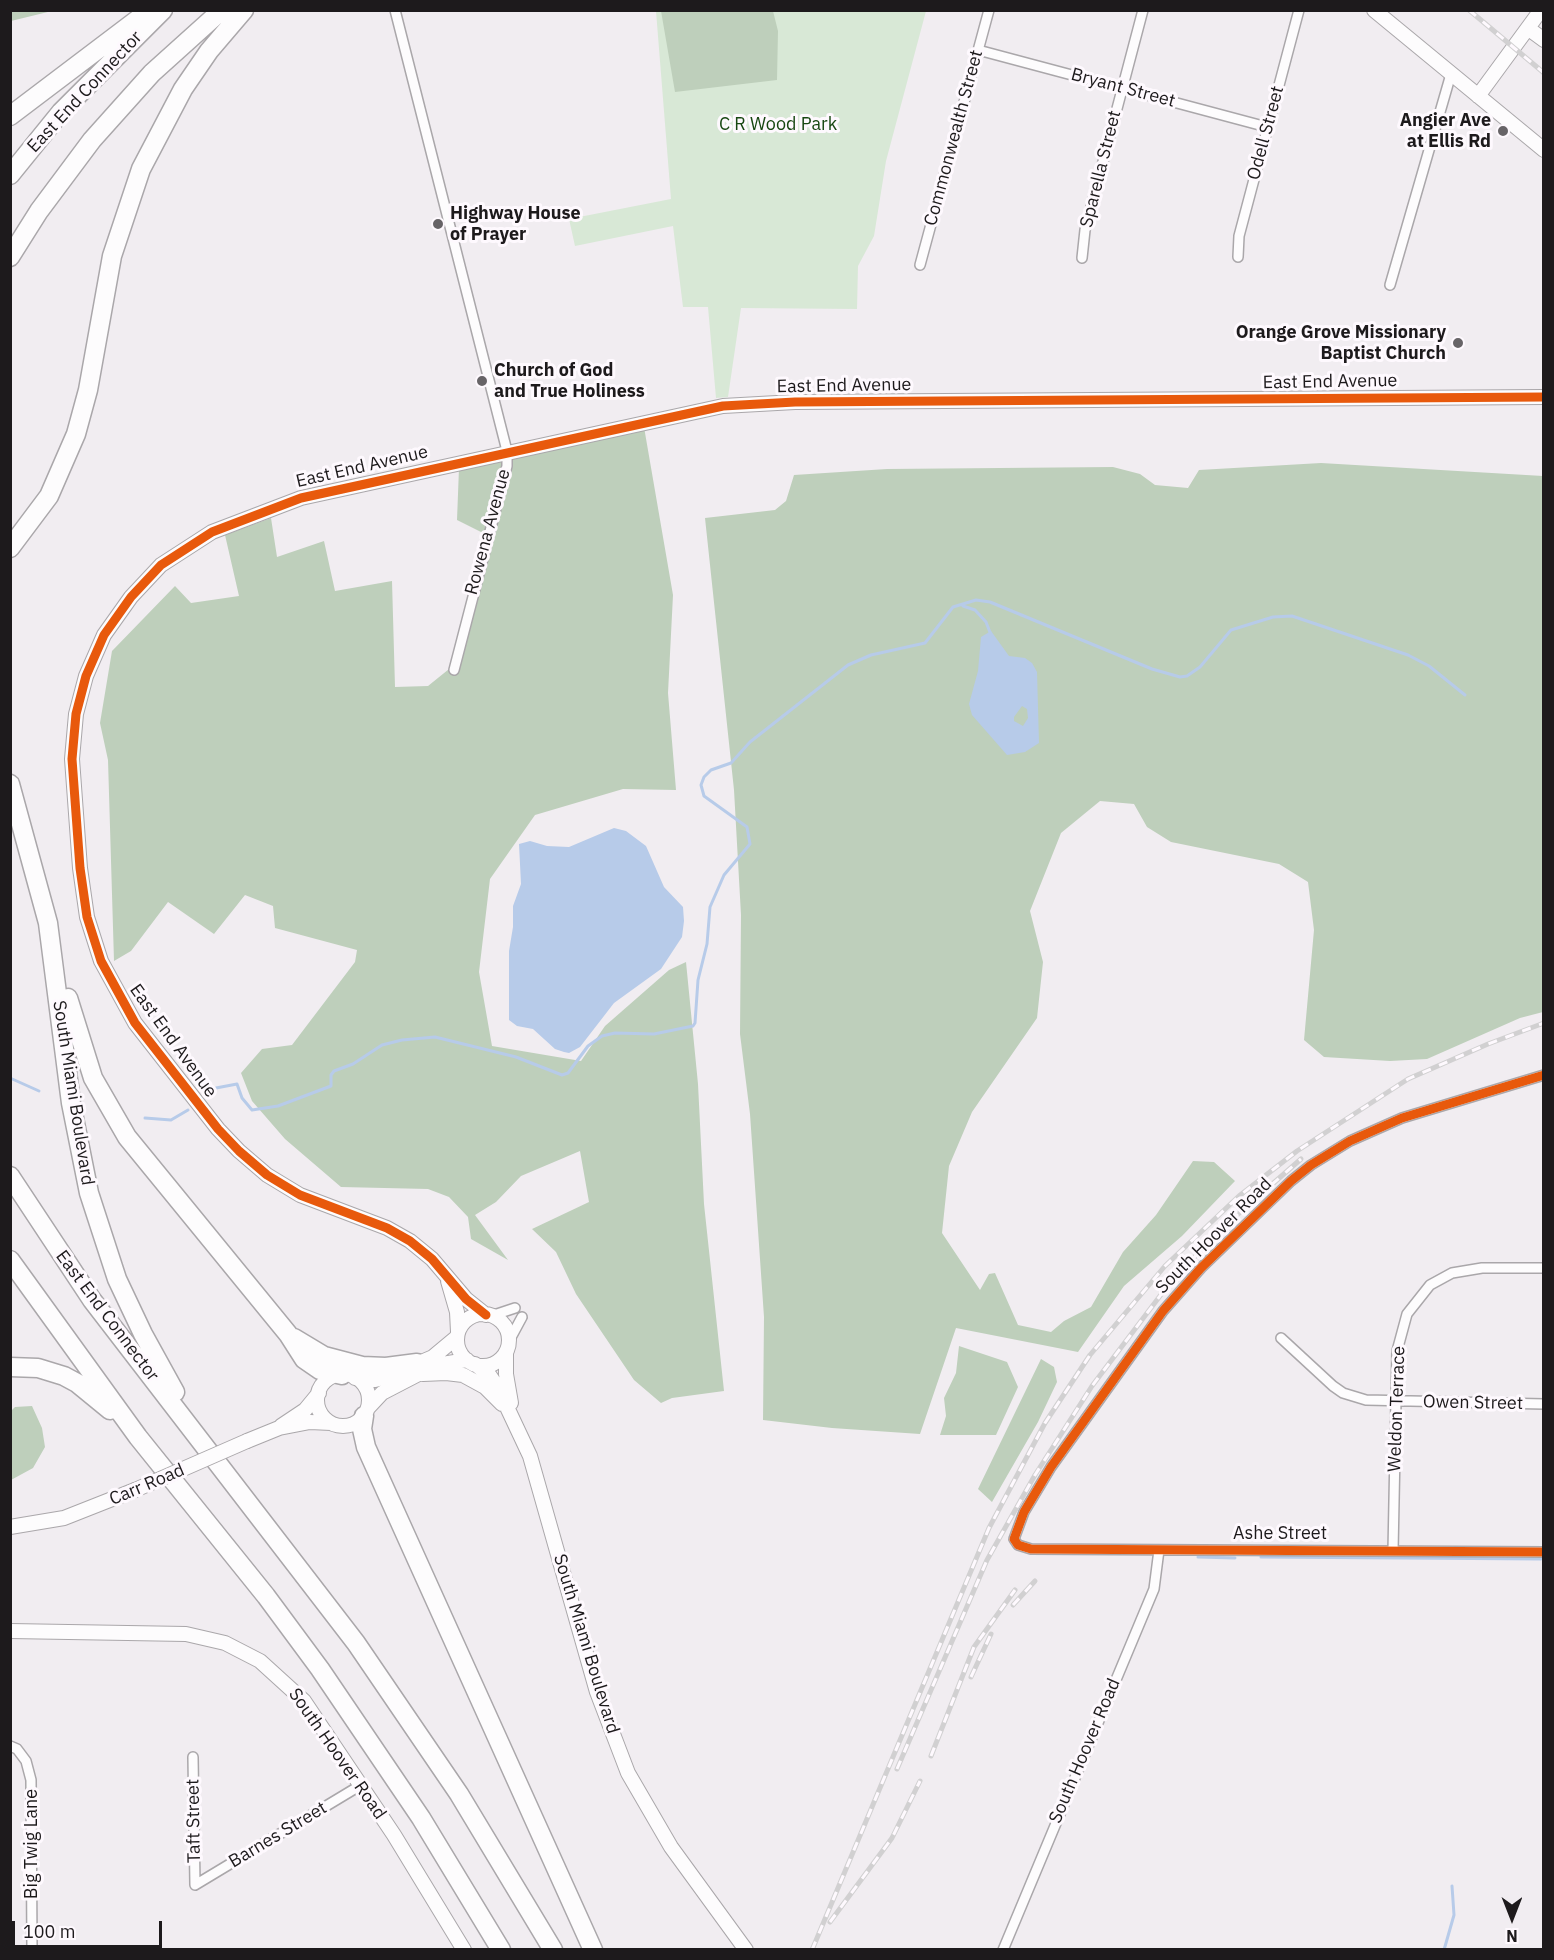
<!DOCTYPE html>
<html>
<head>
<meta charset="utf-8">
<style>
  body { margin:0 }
  #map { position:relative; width:1554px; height:1960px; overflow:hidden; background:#f1edf1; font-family:"IBM Plex Sans",sans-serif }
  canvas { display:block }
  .frame { position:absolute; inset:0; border:12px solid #1d1a1c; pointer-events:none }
  .north { position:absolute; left:1482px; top:1888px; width:60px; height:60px; -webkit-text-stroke:4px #fef9fe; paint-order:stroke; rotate:180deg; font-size:16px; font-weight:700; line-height:24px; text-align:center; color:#1d1a1c }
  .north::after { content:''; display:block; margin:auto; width:21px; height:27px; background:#1d1a1c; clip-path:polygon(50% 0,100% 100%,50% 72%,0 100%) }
  .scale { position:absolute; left:12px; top:1921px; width:150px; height:27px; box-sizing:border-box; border:3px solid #1d1a1c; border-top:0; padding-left:8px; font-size:18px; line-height:21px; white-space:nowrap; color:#1d1a1c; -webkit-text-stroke:4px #fef9fe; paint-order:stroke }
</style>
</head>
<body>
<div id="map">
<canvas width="1554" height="1960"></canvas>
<div class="frame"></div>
<div class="north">N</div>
<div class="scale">100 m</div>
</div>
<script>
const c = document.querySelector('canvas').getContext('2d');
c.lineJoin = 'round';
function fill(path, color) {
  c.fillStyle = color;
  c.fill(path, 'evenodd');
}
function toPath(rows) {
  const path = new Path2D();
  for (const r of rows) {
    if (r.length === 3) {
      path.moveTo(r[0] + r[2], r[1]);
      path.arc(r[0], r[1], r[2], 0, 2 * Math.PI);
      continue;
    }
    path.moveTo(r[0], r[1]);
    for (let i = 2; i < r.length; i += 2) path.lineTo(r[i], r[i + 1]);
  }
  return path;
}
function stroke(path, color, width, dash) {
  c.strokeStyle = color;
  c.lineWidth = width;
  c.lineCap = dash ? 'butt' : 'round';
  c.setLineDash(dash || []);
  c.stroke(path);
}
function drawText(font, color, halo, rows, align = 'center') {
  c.font = font + ' "IBM Plex Sans",sans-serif';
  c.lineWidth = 6;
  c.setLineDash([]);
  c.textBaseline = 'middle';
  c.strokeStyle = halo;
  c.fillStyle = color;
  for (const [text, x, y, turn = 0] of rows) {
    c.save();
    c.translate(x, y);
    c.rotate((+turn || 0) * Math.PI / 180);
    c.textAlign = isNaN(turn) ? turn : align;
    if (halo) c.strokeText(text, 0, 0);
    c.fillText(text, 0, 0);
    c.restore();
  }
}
fill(toPath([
  [656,11,926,11,886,161,874,236,858,266,857,309,741,308,728,397,716,398,708,307,683,307,673,226,575,246,569,219,671,199]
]), '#d8e8d6');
fill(toPath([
  [11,10,52,10,52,11,11,21],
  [661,11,773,11,778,31,777,80,675,92],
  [644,427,673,595,668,693,676,790,623,789,535,815,490,879,479,972,492,1046,581,1061,605,1026,669,970,686,962,698,1084,704,1204,724,1391,672,1398,661,1403,634,1380,576,1294,556,1252,532,1229,589,1202,580,1151,521,1176,496,1202,475,1215,508,1260,471,1239,468,1217,449,1197,428,1189,341,1187,285,1139,252,1101,241,1073,262,1049,292,1045,355,962,357,950,275,928,273,906,245,895,214,934,168,902,131,951,114,961,108,760,100,723,112,651,175,586,191,603,239,596,225,535,271,518,277,557,324,541,335,591,392,581,395,687,428,686,459,661,491,537,457,520,459,468],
  [1321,463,1543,476,1543,1012,1520,1018,1427,1059,1390,1061,1324,1057,1304,1040,1314,930,1308,882,1279,864,1171,842,1147,827,1134,804,1100,801,1061,833,1030,911,1043,962,1037,1018,972,1112,949,1166,942,1233,980,1290,989,1274,995,1273,1018,1325,1051,1332,1064,1321,1091,1307,1123,1252,1156,1215,1193,1161,1214,1162,1235,1181,1182,1236,1124,1286,1078,1352,956,1328,920,1434,832,1428,763,1420,764,1317,750,1114,740,1034,741,915,734,790,705,518,775,510,786,501,794,475,887,469,1113,467,1140,474,1155,485,1188,488,1199,470],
  [959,1346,1007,1362,1018,1387,996,1435,940,1435,946,1416,944,1398,956,1373],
  [1041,1359,1054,1367,1057,1382,1038,1422,992,1502,978,1489],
  [32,1406,42,1428,45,1447,33,1468,11,1480,11,1411,15,1407]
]), '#becfbb');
fill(toPath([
  [991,631,1009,656,1025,658,1032,663,1037,672,1039,743,1025,752,1007,755,972,715,969,704,978,671,981,637],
  [1022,706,1027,709,1028,718,1023,726,1014,721,1014,717],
  [614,828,626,831,646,846,664,887,683,907,684,921,682,937,661,969,614,1003,580,1047,569,1053,564,1052,555,1049,533,1029,517,1026,509,1020,509,951,513,927,513,906,521,884,519,844,530,841,547,846,569,847]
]), '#b7cbe9');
stroke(toPath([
  [963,606,975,610,986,622,991,635],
  [10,1078,39,1091],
  [216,1088,237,1084,242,1098,252,1110,278,1106,331,1086,331,1075,334,1071,353,1064,382,1045,402,1040,435,1037,516,1057,562,1075,568,1073,588,1046,602,1036,615,1033,654,1034,693,1026,695,1023,698,980,707,944,710,907,724,875,750,844,747,827,704,796,701,785,704,777,711,770,731,763,750,742,848,665,871,655,925,643,953,607,976,600,990,602,1152,669,1180,677,1187,676,1200,667,1231,630,1273,617,1292,616,1408,655,1429,666,1465,695],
  [145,1118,171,1120,188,1110],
  [1198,1557,1235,1558],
  [1261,1557,1541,1559],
  [1444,1950,1454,1915,1452,1886]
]), '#b7cbe9', 3);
const street = toPath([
  [395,10,507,451,507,466,454,670],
  [978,50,1267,127],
  [1238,257,1239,236,1299,10],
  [1082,258,1085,230,1143,10],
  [920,265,989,10],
  [1390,285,1451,74],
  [1544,1075,1402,1118,1350,1141,1311,1165,1291,1181,1201,1268,1163,1311,1051,1467,1024,1512,1014,1539,1018,1545,1031,1549,1544,1552],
  [491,1316,515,1308],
  [1281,1338,1333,1386,1343,1393,1366,1400,1544,1404],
  [508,1343,522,1317],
  [1393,1551,1397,1351,1407,1314,1430,1285,1452,1273,1482,1268,1544,1268],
  [10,1746,17,1749,26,1761,31,1780,32,1950],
  [193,1757,195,1885,361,1785],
  [1003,1950,1154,1589,1159,1550]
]);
const secondary = toPath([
  [1374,10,1544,150],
  [1529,29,1544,40],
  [1478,96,1541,10],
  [448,1281,457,1312,458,1332],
  [483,1340,26],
  [486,1315,466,1299,432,1259,410,1241,387,1228,300,1195,267,1175,239,1151,218,1129,135,1023,101,961,87,917,80,868,72,759,76,714,86,676,104,635,131,597,161,565,212,532,301,498,723,406,795,402,1544,397],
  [506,1352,506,1374,511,1403],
  [475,1364,490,1376,498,1388,530,1456,597,1692,628,1773,671,1847,746,1950],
  [423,1374,446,1373,463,1375,485,1387,502,1404],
  [343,1400,26],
  [355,1378,375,1380,386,1377,433,1357,457,1337],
  [368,1408,382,1393,436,1365,467,1360],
  [281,1426,305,1410,319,1393],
  [247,1441,279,1428,310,1422,331,1423],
  [10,1527,64,1518,135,1490],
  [10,1631,186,1634,225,1643,260,1661,304,1701,394,1835,464,1950]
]);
const highway = toPath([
  [10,116,146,13],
  [10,175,61,112,163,10],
  [10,257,39,211,92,140,152,73,222,10],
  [10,548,49,496,76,434,88,390,112,256,141,169,183,89,209,51,244,10],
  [10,784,48,923,71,1103,89,1193,117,1279,143,1334,175,1392],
  [68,998,93,1078,127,1137,288,1334,304,1359,320,1370,342,1375],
  [10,1176,92,1300,356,1643,459,1794,553,1950],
  [10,1260,138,1437,266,1596,320,1669,421,1818,501,1950],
  [294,1338,324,1356,362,1366,386,1367,417,1363],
  [10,1367,38,1368,64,1376,77,1383,110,1410],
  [364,1416,362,1429,366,1447,593,1950]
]);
stroke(street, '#aaa7aa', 12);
stroke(secondary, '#aaa7aa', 16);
stroke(highway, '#aaa7aa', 21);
stroke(street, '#fdfcfd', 9);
stroke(secondary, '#fdfcfd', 14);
stroke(highway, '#fdfcfd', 18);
const rail = toPath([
  [1469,10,1544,73],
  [1013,1605,1035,1581],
  [971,1677,991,1634],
  [931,1756,974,1647,1015,1590],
  [897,1769,987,1560,1035,1475,1092,1386,1169,1284,1222,1228,1301,1159],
  [830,1922,892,1838,920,1781],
  [812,1950,989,1528,1045,1423,1090,1355,1165,1266,1239,1196,1297,1151,1408,1079,1488,1044,1544,1023]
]);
stroke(rail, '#d1d0d1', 5);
stroke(rail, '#fef9fe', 3, [9]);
const secondaryBridge = toPath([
  [135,1490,247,1441]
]);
stroke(secondaryBridge, '#aaa7aa', 16, []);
stroke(secondaryBridge, '#fdfcfd', 14);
stroke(toPath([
  [1544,1075,1402,1118,1350,1141,1311,1165,1291,1181,1201,1268,1163,1311,1051,1467,1024,1512,1014,1539,1018,1545,1031,1549,1544,1552],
  [486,1315,466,1299,432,1259,410,1241,387,1228,300,1195,267,1175,239,1151,218,1129,135,1023,101,961,87,917,80,868,72,759,76,714,86,676,104,635,131,597,161,565,212,532,301,498,723,406,795,402,1544,397]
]), '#e8590c', 9);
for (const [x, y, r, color] of [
  [1503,131,6,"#676467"],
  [438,224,6,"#676467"],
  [1458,343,6,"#676467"],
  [482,381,6,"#676467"]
]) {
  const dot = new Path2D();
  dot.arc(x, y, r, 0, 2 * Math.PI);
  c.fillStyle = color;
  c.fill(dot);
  stroke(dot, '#fef9fe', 2);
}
drawText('18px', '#1d1a1c', '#fef9fe', [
  ["Bryant Street",1123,88,15],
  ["East End Connector",85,92,-47],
  ["Odell Street",1266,133,-75],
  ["Commonwealth Street",954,138,-75],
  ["Sparella Street",1101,169,-76],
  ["East End Avenue",1330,382,-1],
  ["East End Avenue",844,386,-1],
  ["East End Avenue",362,467,-13],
  ["Rowena Avenue",488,532,-75],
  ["East End Avenue",173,1041,54],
  ["South Miami Boulevard",73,1093,81],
  ["South Hoover Road",1214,1236,-45],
  ["East End Connector",107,1316,53],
  ["Owen Street",1473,1403,1],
  ["Weldon Terrace",1397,1409,-88],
  ["Carr Road",147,1485,-23],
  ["Ashe Street",1280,1534],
  ["South Miami Boulevard",586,1644,73],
  ["South Hoover Road",1085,1751,-67],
  ["South Hoover Road",337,1754,55],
  ["Taft Street",194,1821,-91],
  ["Barnes Street",278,1835,-31],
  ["Big Twig Lane",32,1844,-90]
]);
drawText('bold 18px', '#1d1a1c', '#fef9fe', [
  ["Angier Ave",1491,121],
  ["at Ellis Rd",1491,142],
  ["Highway House",450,214,"left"],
  ["of Prayer",450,235,"left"],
  ["Orange Grove Missionary",1446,333],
  ["Baptist Church",1446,354],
  ["Church of God",494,371,"left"],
  ["and True Holiness",494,392,"left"]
], 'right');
drawText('18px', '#174711', '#fef9fe', [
  ["C R Wood Park",778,125]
]);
</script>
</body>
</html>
